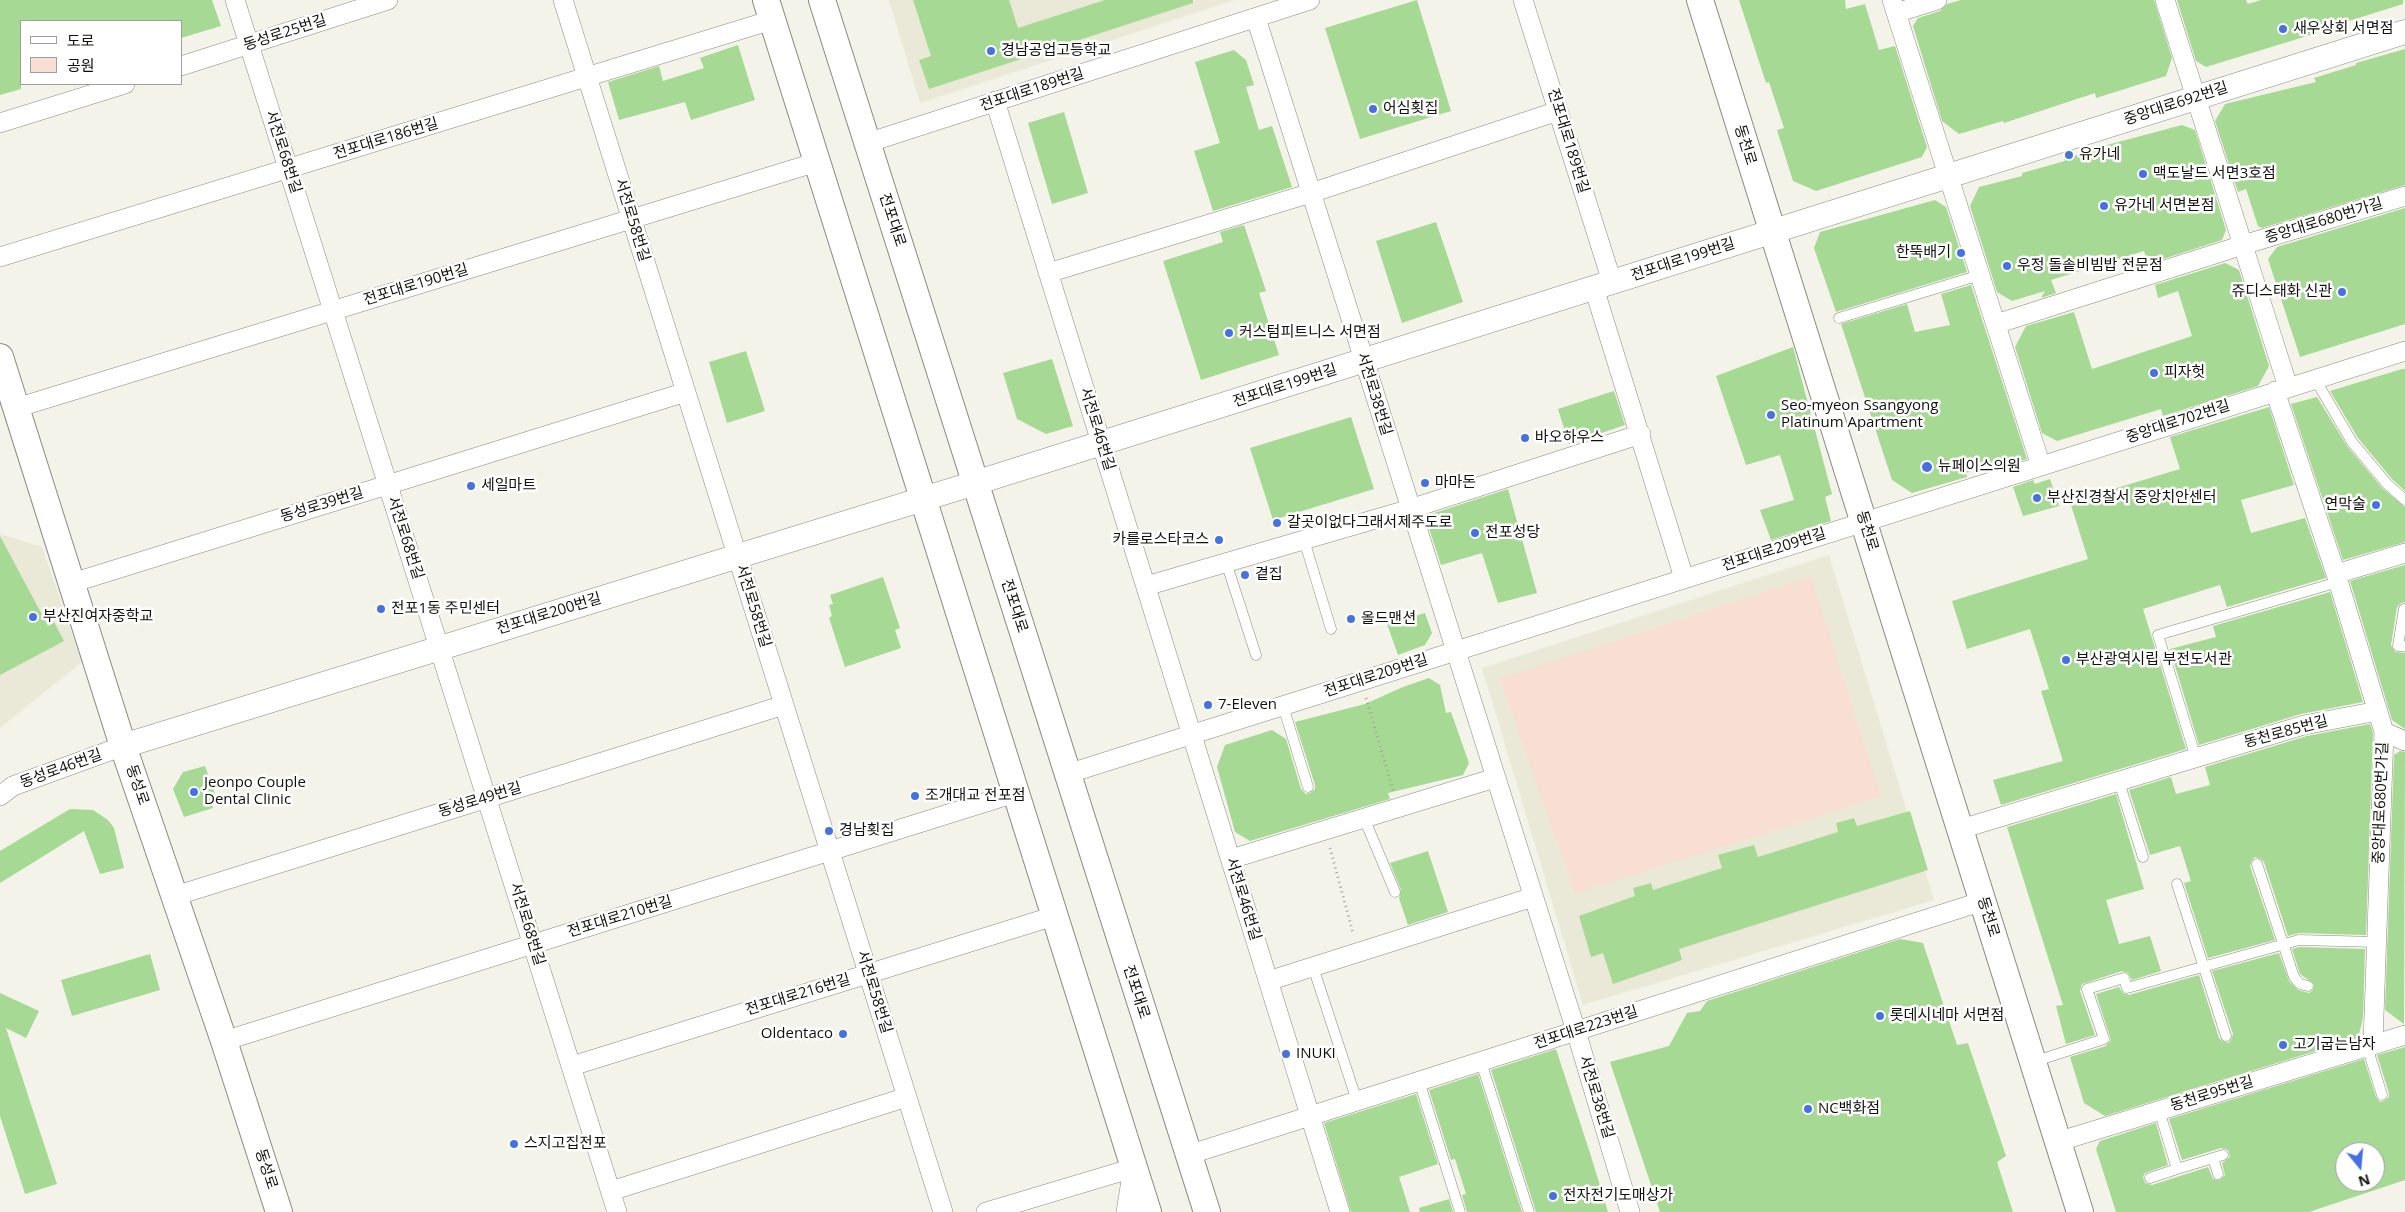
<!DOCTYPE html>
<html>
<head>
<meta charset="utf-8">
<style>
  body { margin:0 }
  #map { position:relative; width:2405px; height:1212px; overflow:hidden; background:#f4f3e9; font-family:"Open Sans","Noto Sans KR",sans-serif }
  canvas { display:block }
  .legend { position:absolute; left:20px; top:20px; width:162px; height:65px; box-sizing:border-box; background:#fff; border:1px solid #9f9f9e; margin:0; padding:6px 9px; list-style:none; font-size:15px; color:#10100c }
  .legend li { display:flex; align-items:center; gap:10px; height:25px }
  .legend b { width:25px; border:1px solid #9f9f9e }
  .north { position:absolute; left:2335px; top:1142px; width:50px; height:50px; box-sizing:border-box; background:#fff; border:1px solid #9f9f9e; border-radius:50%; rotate:163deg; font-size:14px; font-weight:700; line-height:20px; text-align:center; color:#10100c }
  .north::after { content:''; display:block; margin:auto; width:18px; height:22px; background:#4671e3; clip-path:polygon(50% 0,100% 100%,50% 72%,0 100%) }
</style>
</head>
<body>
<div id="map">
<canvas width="2405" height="1212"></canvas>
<ul class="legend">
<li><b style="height:6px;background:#fff"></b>도로</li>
<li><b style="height:14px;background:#f9ded4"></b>공원</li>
</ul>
<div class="north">N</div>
</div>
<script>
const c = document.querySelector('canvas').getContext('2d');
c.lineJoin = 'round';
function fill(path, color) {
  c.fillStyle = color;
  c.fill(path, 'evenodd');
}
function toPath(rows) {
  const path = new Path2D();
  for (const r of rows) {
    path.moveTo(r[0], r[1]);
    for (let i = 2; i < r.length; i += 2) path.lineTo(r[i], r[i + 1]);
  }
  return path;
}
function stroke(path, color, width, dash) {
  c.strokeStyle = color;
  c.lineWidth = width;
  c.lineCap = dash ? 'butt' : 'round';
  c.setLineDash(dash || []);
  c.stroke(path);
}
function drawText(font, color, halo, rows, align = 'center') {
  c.font = font + ' "Open Sans","Noto Sans KR",sans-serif';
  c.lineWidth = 5;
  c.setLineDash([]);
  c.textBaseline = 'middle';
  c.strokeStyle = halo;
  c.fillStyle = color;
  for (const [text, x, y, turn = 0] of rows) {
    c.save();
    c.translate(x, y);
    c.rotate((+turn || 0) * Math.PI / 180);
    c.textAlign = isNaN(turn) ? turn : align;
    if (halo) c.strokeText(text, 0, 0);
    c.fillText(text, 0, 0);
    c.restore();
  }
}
fill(toPath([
  [889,0,1235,0,920,103],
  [0,534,42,547,82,662,0,728],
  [1829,555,1934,900,1583,1005,1482,668]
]), '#eae9d7');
fill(toPath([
  [1811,577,1881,796,1575,894,1500,679]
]), '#f9ded4');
fill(toPath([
  [0,0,212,0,221,26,181,38,181,21,21,21,21,89,0,95],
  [913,0,1009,0,1018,28,1105,0,1193,0,1193,3,929,89,919,60,931,56],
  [1417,0,1451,111,1360,139,1325,28],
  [1739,0,1845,0,1846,9,1865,4,1879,50,1895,46,1927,147,1922,157,1816,191,1793,181,1777,130,1784,128,1769,82,1766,83],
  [1961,0,2154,0,2172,58,2166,76,2096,98,2095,93,2004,123,2003,121,1959,134,1942,121,1913,26,1918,18,1940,11,1947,4],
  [2177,0,2246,0,2248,4,2261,0,2403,0,2403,4,2317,31,2317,33,2206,67,2196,61],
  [738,45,755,100,691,120,685,102,619,120,608,82,659,66,663,81,704,68,700,58],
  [2405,49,2405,185,2262,228,2258,226,2246,189,2238,192,2215,121,2225,104,2316,82,2314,78,2356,65,2356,63],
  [1234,50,1246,60,1254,85,1246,87,1259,130,1272,126,1292,187,1213,211,1194,151,1220,143,1195,62],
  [1064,112,1088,193,1052,204,1028,123],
  [2182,125,2195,130,2226,230,2222,240,2148,264,2144,251,2051,280,2056,293,2041,298,2045,291,2012,301,1997,292,1970,206,1979,187,2022,176,2022,173,2065,161,2064,159,2107,145],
  [1935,200,1946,207,1967,272,1836,312,1814,248,1820,232],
  [2405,208,2405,324,2300,357,2268,259,2277,247],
  [1436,222,1463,302,1402,323,1376,241],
  [1244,225,1266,291,1259,293,1279,355,1201,380,1163,261,1223,242,1220,232],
  [2225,263,2239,270,2269,366,2258,386,2163,416,2161,409,2057,441,2042,433,2015,347,2026,326,2074,312,2092,369,2192,336,2178,291,2158,298,2155,285],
  [1971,285,2027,459,2006,465,2004,461,1966,473,1967,477,1912,493,1892,480,1841,324,1907,304,1915,332,1950,325,1941,294],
  [1793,347,1832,494,1825,497,1831,521,1771,540,1760,510,1794,500,1780,455,1746,465,1716,376],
  [746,351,765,411,727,423,709,362],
  [1052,359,1073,426,1046,434,1017,419,1003,373],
  [2402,369,2405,369,2405,491,2392,479,2358,438,2330,391],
  [1614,391,1625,425,1569,444,1558,409],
  [2317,397,2347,446,2382,488,2405,507,2405,542,2343,560,2291,404],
  [2269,407,2294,485,2241,500,2251,533,2305,518,2326,578,2227,607,2220,585,2143,609,2186,749,2001,805,1993,780,2063,761,2041,691,2049,689,2030,629,1967,649,1952,601,2088,559,2070,502,2180,469,2170,437],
  [1351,417,1374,489,1273,520,1250,448],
  [2050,479,2059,506,2023,516,2013,487,2033,480,2035,484],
  [1508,489,1537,593,1498,603,1482,553,1441,565,1425,516],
  [0,536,48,626,54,622,64,641,0,675],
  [2405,565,2405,602,2401,603,2397,607,2391,645,2395,652,2405,653,2405,729,2392,720,2350,581],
  [883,577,900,628,895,630,901,648,845,667,829,618,832,616,829,605,833,604,830,595],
  [2330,592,2363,702,2301,714,2199,745,2170,649,2216,637,2213,626],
  [1425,613,1432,633,1425,645,1398,655,1387,624],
  [1429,678,1440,685,1446,713,1451,712,1469,763,1463,775,1388,793,1390,799,1250,841,1235,832,1217,767,1225,745,1272,730,1286,739,1301,789,1306,794,1310,793,1315,789,1315,785,1295,722,1365,704,1403,687],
  [2370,724,2373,733,2366,935,2299,933,2288,936,2264,862,2261,859,2255,857,2252,860,2250,866,2275,940,2208,958,2184,883,2191,881,2180,846,2150,855,2129,790,2171,777,2176,794,2210,785,2205,767,2307,736],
  [2400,751,2405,752,2404,1024,2385,1010,2394,755],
  [205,766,215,794,209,796,213,808,184,817,173,789,183,772],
  [2116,794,2144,889,2106,900,2119,944,2150,936,2161,971,2132,980,2128,973,2122,971,2082,984,2080,991,2095,1035,2066,1044,2056,1006,2063,1005,2007,827],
  [70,809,93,810,108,820,114,828,124,868,100,874,84,831,0,883,0,851],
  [1910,811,1928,870,1679,949,1682,960,1613,984,1603,953,1591,957,1579,916,1635,896,1633,888,1651,883,1653,890,1722,868,1718,855,1754,845,1758,857,1838,832,1836,823,1854,818,1857,826],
  [1428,851,1448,912,1408,925,1399,898,1401,890,1390,863],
  [1900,939,1923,943,1957,1045,1968,1043,2006,1156,1997,1162,2013,1212,1660,1212,1610,1062,1669,1046,1687,1013,1700,1011,1707,1001],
  [2300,947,2365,949,2363,1018,2358,1038,2105,1116,2084,1103,2070,1057,2106,1046,2111,1040,2096,994,2119,987,2123,993,2129,995,2199,975,2219,1038,2222,1041,2228,1043,2231,1040,2233,1034,2212,971,2279,953,2289,981,2298,990,2309,993,2313,990,2314,984,2300,974,2292,949],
  [150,954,160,990,72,1016,61,980],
  [0,993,39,1011,26,1038,6,1028,57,1184,25,1194,0,1116],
  [2405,1047,2405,1180,2309,1212,2116,1212,2096,1149,2100,1141,2156,1123,2168,1165,2145,1173,2143,1177,2145,1183,2152,1185,2208,1167,2213,1179,2220,1180,2225,1175,2222,1163,2230,1157,2228,1150,2221,1148,2182,1160,2169,1119,2364,1059,2376,1097,2380,1102,2384,1101,2389,1097,2389,1093,2377,1055],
  [2345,1152,2375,1152,2375,1182,2345,1182],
  [1556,1049,1590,1153,1608,1212,1536,1212,1491,1070],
  [1478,1074,1522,1212,1467,1212,1462,1195,1466,1194,1455,1159,1451,1160,1429,1090],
  [1416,1094,1438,1164,1399,1177,1410,1212,1351,1212,1324,1123],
  [1449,1199,1453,1212,1420,1212,1419,1208]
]), '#a6d993');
const service = toPath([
  [1839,318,1980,275],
  [2315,379,2352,442,2387,484,2405,500],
  [1304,540,1331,629],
  [1226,562,1256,655],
  [2404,609,2398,646,2405,646],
  [1283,706,1308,787],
  [2196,758,2158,635,2338,582],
  [2119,782,2143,857],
  [1364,818,1395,892],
  [2257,864,2294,977,2300,984,2308,986],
  [2177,884,2226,1036],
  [1313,967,1357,1101],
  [2367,1046,2382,1095],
  [1481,1062,1529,1212],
  [2033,1062,2104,1039,2087,989,2124,978,2127,988,2299,940,2376,942],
  [1419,1081,1460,1212],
  [2159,1110,2177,1169,2223,1155],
  [2213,1158,2218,1174],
  [2150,1178,2177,1169]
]);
const minor = toPath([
  [235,0,617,1212],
  [563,0,943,1212],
  [1523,0,1612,282],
  [1892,0,2041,466],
  [2165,0,2288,387],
  [1896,13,1937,0],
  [1256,18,1576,1031,1630,1212],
  [181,66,388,0],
  [995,101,1340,1212],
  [0,123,125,84],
  [867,143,1310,0],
  [0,257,772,20],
  [1048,273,1311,193,1558,111],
  [1594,288,1684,578],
  [1996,324,2243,245,2405,196],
  [2275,391,2336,574,2384,732,2373,1044],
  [16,408,817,162],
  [2336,574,2405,553],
  [72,583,686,392],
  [1146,586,1410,509,1641,434],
  [2384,732,2405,741],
  [1067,774,2405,351],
  [0,796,13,786,123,746],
  [1961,829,2304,725,2378,711],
  [1231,859,1495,778],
  [175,896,784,705],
  [1268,981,1533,897],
  [224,1041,1015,793],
  [572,1066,1054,916],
  [2057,1142,2405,1035],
  [1188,1155,1983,901],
  [611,1191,907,1097],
  [986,1212,1133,1168,1126,1212]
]);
const tertiary = toPath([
  [123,746,975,483,2405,32]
]);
const secondary = toPath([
  [766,0,1148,1212],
  [822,0,1207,1212],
  [1700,0,2080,1212],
  [0,357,123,746,224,1041,279,1212]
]);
stroke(service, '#8a8a80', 11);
stroke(minor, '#8a8a80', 20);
stroke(tertiary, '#8a8a80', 25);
stroke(secondary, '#8a8a80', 28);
stroke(toPath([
  [1366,698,1393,790],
  [1330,848,1353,933]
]), '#a4a39b', 3, [1, 4]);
stroke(service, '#fff', 10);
stroke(minor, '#fff', 19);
stroke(tertiary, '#fff', 24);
stroke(secondary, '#fff', 26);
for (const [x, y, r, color] of [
  [2283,29,5,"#4671e3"],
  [991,51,5,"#4671e3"],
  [1373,109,5,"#4671e3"],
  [2069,155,5,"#4671e3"],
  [2143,174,5,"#4671e3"],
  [2104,206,5,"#4671e3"],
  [1961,253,5,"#4671e3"],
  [2007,266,5,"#4671e3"],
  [2342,292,5,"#4671e3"],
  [1229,333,5,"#4671e3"],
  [2154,373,5,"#4671e3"],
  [1771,415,5,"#4671e3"],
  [1525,438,5,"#4671e3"],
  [1927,467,6,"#4671e3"],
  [1425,483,5,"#4671e3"],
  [471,486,5,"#4671e3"],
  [2037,498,5,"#4671e3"],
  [2376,505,5,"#4671e3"],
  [1277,523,5,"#4671e3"],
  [1475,533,5,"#4671e3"],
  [1219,540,5,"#4671e3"],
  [1245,575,5,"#4671e3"],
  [381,609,5,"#4671e3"],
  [33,617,5,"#4671e3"],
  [1351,619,5,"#4671e3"],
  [2066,660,5,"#4671e3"],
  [1208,705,5,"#4671e3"],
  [194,792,5,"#4671e3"],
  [915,796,5,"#4671e3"],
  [829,831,5,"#4671e3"],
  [1880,1016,5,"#4671e3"],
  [843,1034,5,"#4671e3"],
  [2283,1045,5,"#4671e3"],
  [1286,1054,5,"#4671e3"],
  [1808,1109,5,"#4671e3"],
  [514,1144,5,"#4671e3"],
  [1553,1196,5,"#4671e3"]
]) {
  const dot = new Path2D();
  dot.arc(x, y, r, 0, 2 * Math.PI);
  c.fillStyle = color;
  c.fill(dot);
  stroke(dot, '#fff', 2);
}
drawText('15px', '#10100c', '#fff', [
  ["새우상회 서면점",2293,29],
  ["경남공업고등학교",1001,51],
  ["어심횟집",1383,109],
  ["유가네",2079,155],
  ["맥도날드 서면3호점",2153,174],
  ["유가네 서면본점",2114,206],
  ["한뚝배기",1951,253,"right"],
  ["우정 돌솥비빔밥 전문점",2017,266],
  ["쥬디스태화 신관",2332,292,"right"],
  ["커스텀피트니스 서면점",1239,333],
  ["피자헛",2164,373],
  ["Seo-myeon Ssangyong",1781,406],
  ["Platinum Apartment",1781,423],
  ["바오하우스",1535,438],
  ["뉴페이스의원",1938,467],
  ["마마돈",1435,483],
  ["세일마트",481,486],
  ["부산진경찰서 중앙치안센터",2047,498],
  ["연막술",2366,505,"right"],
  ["갈곳이없다그래서제주도로",1287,523],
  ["전포성당",1485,533],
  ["카를로스타코스",1209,540,"right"],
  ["곁집",1255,575],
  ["전포1동 주민센터",391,609],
  ["부산진여자중학교",43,617],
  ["올드맨션",1361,619],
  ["부산광역시립 부전도서관",2076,660],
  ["7-Eleven",1218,705],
  ["Jeonpo Couple",204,783],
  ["Dental Clinic",204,800],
  ["조개대교 전포점",925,796],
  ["경남횟집",839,831],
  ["롯데시네마 서면점",1890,1016],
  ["Oldentaco",833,1034,"right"],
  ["고기굽는남자",2293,1045],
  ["INUKI",1296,1054],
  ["NC백화점",1818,1109],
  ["스지고집전포",524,1144],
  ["전자전기도매상가",1563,1196]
], 'left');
drawText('15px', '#10100c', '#fff', [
  ["동성로25번길",285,33,-18],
  ["전포대로189번길",1032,90,-18],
  ["중앙대로692번길",2176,104,-18],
  ["전포대로186번길",386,139,-17],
  ["전포대로189번길",1568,141,73],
  ["동천로",1745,145,73],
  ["서전로68번길",283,152,72],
  ["서전로58번길",632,220,73],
  ["전포대로",892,220,72],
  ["중앙대로680번가길",2324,221,-17],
  ["전포대로199번길",1683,260,-18],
  ["전포대로190번길",416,285,-17],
  ["전포대로199번길",1285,386,-18],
  ["서전로38번길",1374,394,73],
  ["중앙대로702번길",2178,422,-18],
  ["서전로46번길",1097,429,73],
  ["동성로39번길",322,505,-17],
  ["동천로",1867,531,73],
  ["서전로68번길",405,538,72],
  ["전포대로209번길",1774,550,-18],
  ["서전로58번길",753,606,73],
  ["전포대로",1014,606,72],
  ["전포대로200번길",549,614,-17],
  ["전포대로209번길",1376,676,-18],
  ["동천로85번길",2286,732,-15],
  ["동성로46번길",61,769,-20],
  ["동성로",137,785,71],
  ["동성로49번길",480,800,-17],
  ["중앙대로680번가길",2381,803,-88],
  ["서전로46번길",1243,899,73],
  ["전포대로210번길",620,917,-17],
  ["동천로",1988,917,73],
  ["서전로68번길",527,924,73],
  ["서전로58번길",874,992,73],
  ["전포대로",1136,992,72],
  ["전포대로216번길",798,995,-17],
  ["전포대로223번길",1586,1028,-18],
  ["동천로95번길",2212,1094,-17],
  ["서전로38번길",1596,1097,73],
  ["동성로",266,1169,72]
]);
</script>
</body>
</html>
